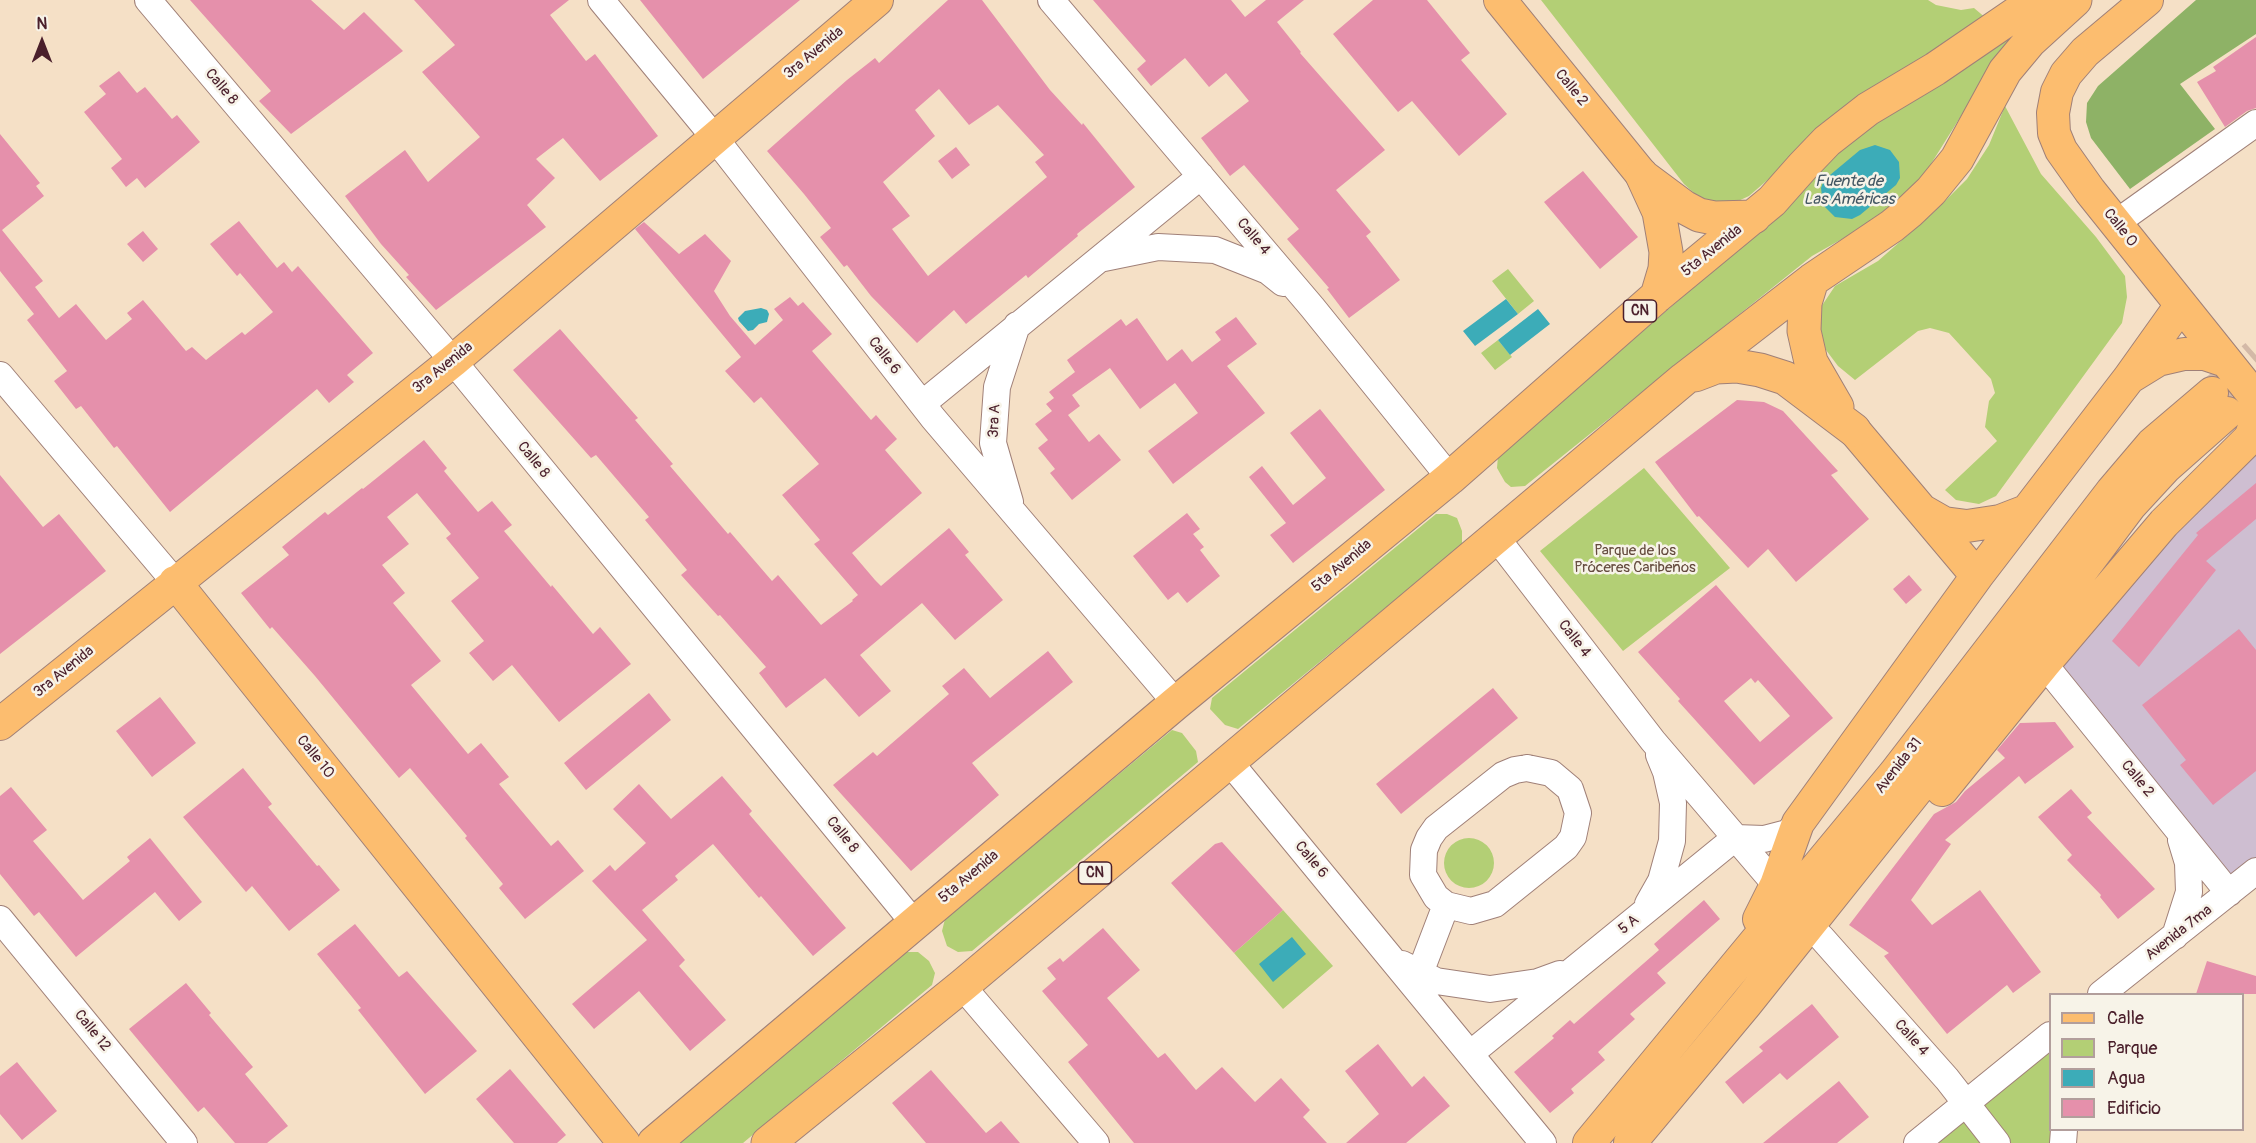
<!DOCTYPE html>
<html>
<head>
<meta charset="utf-8">
<style>
  body { margin:0 }
  #map { position:relative; width:2256px; height:1143px; overflow:hidden; background:#f5e0c6; font-family:Pangolin,sans-serif }
  canvas { display:block }
  .legend { position:absolute; left:2049px; top:993px; width:195px; height:138px; box-sizing:border-box; background:#f7f3e8; border:2px solid #b29e9c; margin:0; padding:8px 10px; list-style:none; font-size:18px; color:#4a1f2b }
  .legend li { display:flex; align-items:center; gap:12px; height:30px }
  .legend b { width:30px; border:2px solid #b29e9c }
  .north { position:absolute; left:12px; top:12px; width:60px; height:60px; -webkit-text-stroke:4px #f7f3e8; paint-order:stroke; rotate:0deg; font-size:16px; font-weight:700; line-height:24px; text-align:center; color:#4a1f2b }
  .north::after { content:''; display:block; margin:auto; width:21px; height:27px; background:#4a1f2b; clip-path:polygon(50% 0,100% 100%,50% 72%,0 100%) }
</style>
</head>
<body>
<div id="map">
<canvas width="2256" height="1143"></canvas>
<ul class="legend">
<li><b style="height:8px;background:#fcbd6f"></b>Calle</li>
<li><b style="height:16px;background:#b3cf75"></b>Parque</li>
<li><b style="height:16px;background:#3cacb8"></b>Agua</li>
<li><b style="height:16px;background:#e590ab"></b>Edificio</li>
</ul>
<div class="north">N</div>
</div>
<script>
const c = document.querySelector('canvas').getContext('2d');
c.lineJoin = 'round';
function fill(path, color) {
  c.fillStyle = color;
  c.fill(path, 'evenodd');
}
function toPath(rows) {
  const path = new Path2D();
  for (const r of rows) {
    if (r.length === 3) {
      path.moveTo(r[0] + r[2], r[1]);
      path.arc(r[0], r[1], r[2], 0, 2 * Math.PI);
      continue;
    }
    path.moveTo(r[0], r[1]);
    for (let i = 2; i < r.length; i += 2) path.lineTo(r[i], r[i + 1]);
  }
  return path;
}
function stroke(path, color, width, dash) {
  c.strokeStyle = color;
  c.lineWidth = width;
  c.lineCap = dash ? 'butt' : 'round';
  c.setLineDash(dash || []);
  c.stroke(path);
}
function drawText(font, color, halo, rows, align = 'center') {
  c.font = font + ' Pangolin,sans-serif';
  c.lineWidth = 5;
  c.setLineDash([]);
  c.textBaseline = 'middle';
  c.strokeStyle = halo;
  c.fillStyle = color;
  for (const [text, x, y, turn = 0] of rows) {
    c.save();
    c.translate(x, y);
    c.rotate((+turn || 0) * Math.PI / 180);
    c.textAlign = isNaN(turn) ? turn : align;
    if (halo) c.strokeText(text, 0, 0);
    c.fillText(text, 0, 0);
    c.restore();
  }
}
fill(toPath([
  [2256,420,2256,871,2229,893,2048,669]
]), '#cebed1');
fill(toPath([
  [1541,0,1928,0,1936,5,1961,10,1974,8,1987,19,1786,164,1749,196,1736,202,1709,201,1695,194,1684,184],
  [2020,32,1981,84,1919,183,1872,222,1812,256,1525,486,1511,487,1505,482,1497,468,1498,456,1773,219,1847,141],
  [2005,106,2041,174,2096,237,2125,276,2127,297,2122,323,1996,496,1979,504,1956,500,1945,490,1997,441,1985,427,1989,401,1995,393,1991,379,1949,333,1930,328,1918,331,1855,380,1838,366,1826,350,1818,332,1819,310,1835,286,1878,261,1935,211,1967,179,1989,145],
  [1508,269,1534,301,1518,314,1492,281],
  [1498,340,1512,357,1495,370,1481,353],
  [1644,468,1730,568,1623,651,1540,551],
  [1436,514,1447,514,1457,518,1462,531,1462,545,1238,729,1225,725,1210,709,1212,698],
  [1172,730,1182,733,1196,751,1198,762,972,951,958,952,947,946,942,931,945,919],
  [1469,863,25],
  [1283,910,1333,966,1283,1009,1234,953],
  [904,952,918,952,929,961,935,973,932,985,743,1143,679,1143],
  [2050,1035,2050,1130,2064,1130,2063,1143,1917,1143]
]), '#b3cf75');
fill(toPath([
  [2196,0,2256,0,2256,34,2180,84,2215,129,2130,189,2091,138,2086,122,2087,103,2098,86]
]), '#8eb266');
fill(toPath([
  [1875,145,1890,150,1899,162,1900,178,1896,185,1860,215,1852,219,1835,217,1823,205,1821,188,1824,180,1860,150],
  [1506,299,1518,314,1475,346,1463,331],
  [761,308,767,310,769,314,767,322,759,324,753,330,748,331,739,321,738,318,745,311],
  [1538,309,1550,324,1510,355,1498,340],
  [1292,937,1306,954,1273,982,1259,964]
]), '#3cacb8');
fill(toPath([
  [190,0,311,0,344,30,364,12,403,51,291,134,259,101,271,91],
  [414,0,569,0,550,15,586,61,595,54,658,136,600,181,563,138,536,159,555,178,527,205,546,227,436,310,406,277,409,275,381,244,345,196,405,150,428,182,480,137,422,72,455,45],
  [640,0,800,0,703,79],
  [948,0,982,0,1050,90,1082,125,1083,123,1135,187,1077,234,1078,236,1028,278,1026,275,966,324,954,310,917,343,871,296,847,265,844,267,820,237,831,228,804,194,767,151,847,80,875,58,879,63],
  [939,89,969,125,998,105,1044,155,1035,162,1047,177,928,276,892,229,910,216,883,182,935,136,915,110],
  [1093,0,1231,0,1245,17,1266,0,1304,0,1277,22,1301,52,1300,53,1385,150,1336,190,1371,232,1366,236,1400,280,1349,318,1327,289,1329,288,1287,239,1299,229,1244,165,1230,176,1201,138,1249,101,1226,73,1209,87,1185,58,1151,86,1137,69,1146,61],
  [1373,0,1427,0,1470,53,1461,60,1507,114,1459,156,1412,101,1398,112,1333,34],
  [2256,37,2256,108,2247,111,2225,127,2197,82,2216,71,2213,67],
  [119,71,137,93,145,87,172,119,177,115,200,142,145,188,137,178,126,187,111,168,122,159,84,112,106,94,99,86],
  [0,134,40,183,36,186,44,196,2,230,43,281,35,287,59,318,76,304,106,340,132,319,127,313,143,300,186,351,192,347,206,360,242,332,245,335,273,312,240,273,237,276,210,244,239,221,277,268,284,262,292,272,298,266,373,353,347,375,354,382,329,403,317,389,170,512,117,446,114,448,81,406,76,409,54,381,67,371,27,320,34,314,0,271],
  [956,147,970,165,952,179,938,161],
  [1583,171,1638,237,1600,269,1544,202],
  [644,222,679,254,705,234,731,261,714,291,730,316,755,345,783,320,774,309,790,297,798,306,803,302,832,334,812,351,871,420,876,415,897,439,885,450,922,493,852,553,875,580,881,586,949,528,969,552,965,555,1003,600,955,640,922,603,860,655,891,691,859,717,825,678,786,708,759,673,766,667,720,615,718,616,681,575,687,570,645,520,649,517,596,455,591,458,513,370,560,329,638,418,635,420,673,464,670,466,728,534,730,532,772,581,778,575,821,625,853,601,852,600,858,595,814,544,820,540,782,495,819,464,761,397,754,403,725,371,741,357,635,229],
  [143,231,158,249,143,262,127,244],
  [1236,317,1257,344,1227,366,1265,413,1173,484,1148,451,1198,413,1175,383,1140,409,1110,368,1072,395,1080,406,1068,415,1089,442,1099,434,1121,460,1072,500,1050,473,1055,469,1038,448,1048,440,1035,424,1052,411,1046,404,1054,398,1049,392,1075,372,1067,360,1121,319,1126,326,1137,318,1167,361,1182,349,1192,362,1221,340,1215,332],
  [1737,400,1764,402,1783,411,1838,471,1831,475,1869,519,1796,582,1768,549,1748,568,1699,516,1697,517,1655,462],
  [1320,409,1385,490,1293,563,1270,535,1286,523,1249,477,1262,466,1293,505,1326,478,1290,433],
  [424,440,447,468,444,471,478,512,492,501,512,525,504,531,551,587,552,585,593,634,600,627,631,664,559,722,512,665,493,681,469,653,484,641,451,601,479,578,446,538,451,534,417,493,387,517,409,544,382,565,405,593,393,603,441,661,411,685,468,754,481,743,509,777,499,784,551,846,558,840,584,871,525,919,499,888,503,884,465,838,467,836,410,768,399,778,315,676,272,627,270,629,241,593,289,555,282,547,325,512,328,515,362,488,363,489],
  [0,475,43,527,59,514,106,571,0,654],
  [2256,483,2256,519,2206,561,2216,570,2139,667,2112,641,2198,535,2196,533],
  [1187,513,1200,529,1193,534,1204,547,1200,550,1220,576,1187,603,1178,592,1168,600,1133,556],
  [1909,575,1922,590,1906,604,1893,589],
  [1716,585,1833,718,1754,785,1678,701,1680,699,1638,652],
  [1751,678,1755,683,1758,680,1790,716,1760,742,1724,701],
  [2239,629,2256,650,2256,771,2213,805,2180,765,2186,760,2142,705],
  [1048,651,1073,682,972,763,999,795,911,871,833,785,873,752,877,756,949,694,942,686,964,668,990,698],
  [1493,688,1518,718,1401,814,1376,784],
  [649,693,671,720,586,790,564,763],
  [160,697,196,743,152,777,116,731],
  [2055,722,2074,747,2025,784,2019,776,1945,840,1951,844,1911,900,1932,925,1980,890,2041,972,2013,993,2007,985,1947,1034,1884,956,1889,953,1849,925,1934,814,1956,802,1965,791,2005,758,1997,750,2020,723],
  [243,768,272,804,268,807,317,866,319,865,340,890,289,931,252,886,246,892,183,817],
  [722,776,752,811,749,814,846,928,813,956,761,896,759,898,713,844,675,876,678,880,642,910,685,960,679,966,726,1020,690,1051,639,991,594,1029,572,1004,647,940,592,881,610,865,615,871,646,843,613,809,639,784,671,819],
  [11,787,47,830,33,841,83,900,130,861,127,857,150,838,202,902,179,921,155,892,76,957,39,912,34,916,0,874,0,796],
  [2071,789,2092,813,2087,817,2155,889,2118,919,2100,897,2101,895,2067,860,2072,855,2038,817],
  [1222,842,1283,910,1234,953,1171,883,1215,844],
  [1704,900,1720,919,1657,973,1666,983,1630,1014,1635,1019,1598,1052,1605,1060,1571,1089,1574,1093,1550,1113,1514,1072,1554,1038,1552,1036,1570,1020,1574,1024,1659,950,1654,944],
  [355,924,399,977,407,971,477,1051,425,1094,358,1010,361,1008,317,954],
  [1103,928,1140,970,1107,998,1158,1058,1165,1053,1196,1090,1222,1067,1255,1102,1281,1078,1310,1110,1303,1117,1327,1143,1134,1143,1068,1062,1088,1045,1042,991,1056,979,1047,968,1060,958,1063,962],
  [2207,961,2256,976,2256,994,2196,994],
  [186,983,211,1013,209,1015,253,1067,245,1074,288,1126,267,1143,235,1143,204,1107,198,1112,129,1029],
  [1812,1004,1839,1037,1787,1080,1780,1073,1743,1104,1725,1082,1763,1051,1759,1047],
  [1378,1044,1412,1087,1424,1076,1450,1106,1406,1143,1346,1143,1379,1114,1345,1071],
  [17,1062,57,1111,22,1140,0,1114,0,1076],
  [510,1069,566,1135,557,1143,514,1143,476,1099],
  [931,1070,986,1133,1001,1121,1020,1143,926,1143,892,1103],
  [1839,1081,1869,1117,1837,1143,1763,1143]
]), '#e590ab');
stroke(toPath([
  [2216,390,2256,355]
]), '#d3b9a7', 32, [32, 16]);
const minor = toPath([
  [148,0,453,361,914,923],
  [601,0,714,137,933,418,1176,703],
  [1051,0,1312,307,1450,478],
  [2116,223,2256,123],
  [1104,258,1158,247,1215,250,1268,271,1283,283],
  [0,375,175,582],
  [922,404,1201,176],
  [1010,502,993,443,997,387,1017,325],
  [1495,536,1653,741,1776,885],
  [2044,664,2229,893],
  [1228,760,1543,1143],
  [1527,768,1551,773,1570,789,1578,813,1573,837,1566,847,1495,904,1471,911,1446,905,1436,897,1423,875,1424,850,1429,838,1436,828,1503,775,1515,770,1527,768],
  [1648,904,1661,881,1672,841,1673,803,1666,772,1659,755],
  [0,919,184,1143],
  [2175,936,2189,892,2188,863,2181,840],
  [1821,937,1947,1079,1997,1143],
  [1402,964,1436,981,1490,989,1538,982,1560,974],
  [1420,973,1446,905],
  [962,986,1096,1143],
  [2101,994,2256,871],
  [1470,1054,1735,838,1764,839,1787,833,1798,823],
  [1917,1143,2050,1035],
  [2063,1143,2064,1130]
]);
const major = toPath([
  [1500,0,1642,175],
  [2147,0,2085,52,2066,74,2057,92,2053,113,2054,133,2061,150,2090,191,2255,397,2256,406],
  [2132,376,2158,360,2184,354,2205,354,2226,361],
  [1854,430,1977,576],
  [1923,511,1944,523,1967,526,2000,521,2026,511],
  [175,582,624,1143],
  [0,724,453,361,877,0],
  [1942,790,2044,664,2164,523,2250,438,2256,422],
  [1759,919,1776,885,1798,823,1977,576,2129,378,2181,305],
  [1589,1143,1895,773,2112,491,2152,444,2212,393],
  [1630,1143,1746,1004,1928,776,2130,506,2166,467,2227,413]
]);
const highway = toPath([
  [1642,175,1659,212,1666,252,1665,269,1657,296],
  [1645,178,1684,207,1699,215,1714,218,1754,217],
  [1812,280,1805,303,1804,331,1811,362,1837,407],
  [1695,375,1716,367,1737,366,1760,370,1785,378,1854,430],
  [654,1143,1176,703,1450,478,1657,296,1772,201,1803,166,1827,141,1868,109,1935,69,2036,0],
  [768,1143,962,986,1684,379,1812,280,1892,226,1909,212,1931,191,1957,159,2005,71,2030,41,2075,0]
]);
stroke(minor, '#a08078', 28);
stroke(major, '#a08078', 34);
stroke(highway, '#a08078', 35);
stroke(minor, '#fff', 26);
stroke(major, '#fcbd6f', 32);
stroke(highway, '#fcbd6f', 33);
for (const [x, y, w] of [
  [1640,311,33],
  [1095,873,33]
]) {
  const box = new Path2D();
  box.roundRect(x - w / 2, y - 11, w, 22, 4.5);
  c.fillStyle = '#f7f3e8';
  c.fill(box);
  stroke(box, '#4a1f2b', 1.5);
}
drawText('bold 14px', '#4a1f2b', null, [
  ["CN",1640,311],
  ["CN",1095,873]
]);
drawText('15px', '#4a1f2b', '#f7f3e8', [
  ["3ra Avenida",814,53,-40],
  ["Calle 8",221,87,50],
  ["Calle 2",1571,88,51],
  ["Calle 0",2120,228,51],
  ["Calle 4",1253,237,50],
  ["5ta Avenida",1712,251,-39],
  ["Calle 6",884,356,52],
  ["3ra Avenida",443,368,-39],
  ["3ra A",995,421,-87],
  ["Calle 8",533,460,51],
  ["5ta Avenida",1342,566,-40],
  ["Calle 4",1574,639,52],
  ["3ra Avenida",64,672,-39],
  ["Calle 10",315,757,51],
  ["Avenida 31",1899,766,-52],
  ["Calle 2",2137,779,51],
  ["Calle 8",842,835,51],
  ["Calle 6",1311,860,50],
  ["5ta Avenida",969,877,-40],
  ["5 A",1629,925,-39],
  ["Avenida 7ma",2179,933,-38],
  ["Calle 12",92,1031,51],
  ["Calle 4",1911,1038,48]
]);
drawText('15px', '#644b3e', '#f7f3e8', [
  ["Parque de los",1635,551],
  ["Próceres Caribeños",1635,568]
]);
drawText('italic 16px', '#445763', '#f7f3e8', [
  ["Fuente de",1849,182],
  ["Las Américas",1849,200]
]);
</script>
</body>
</html>
